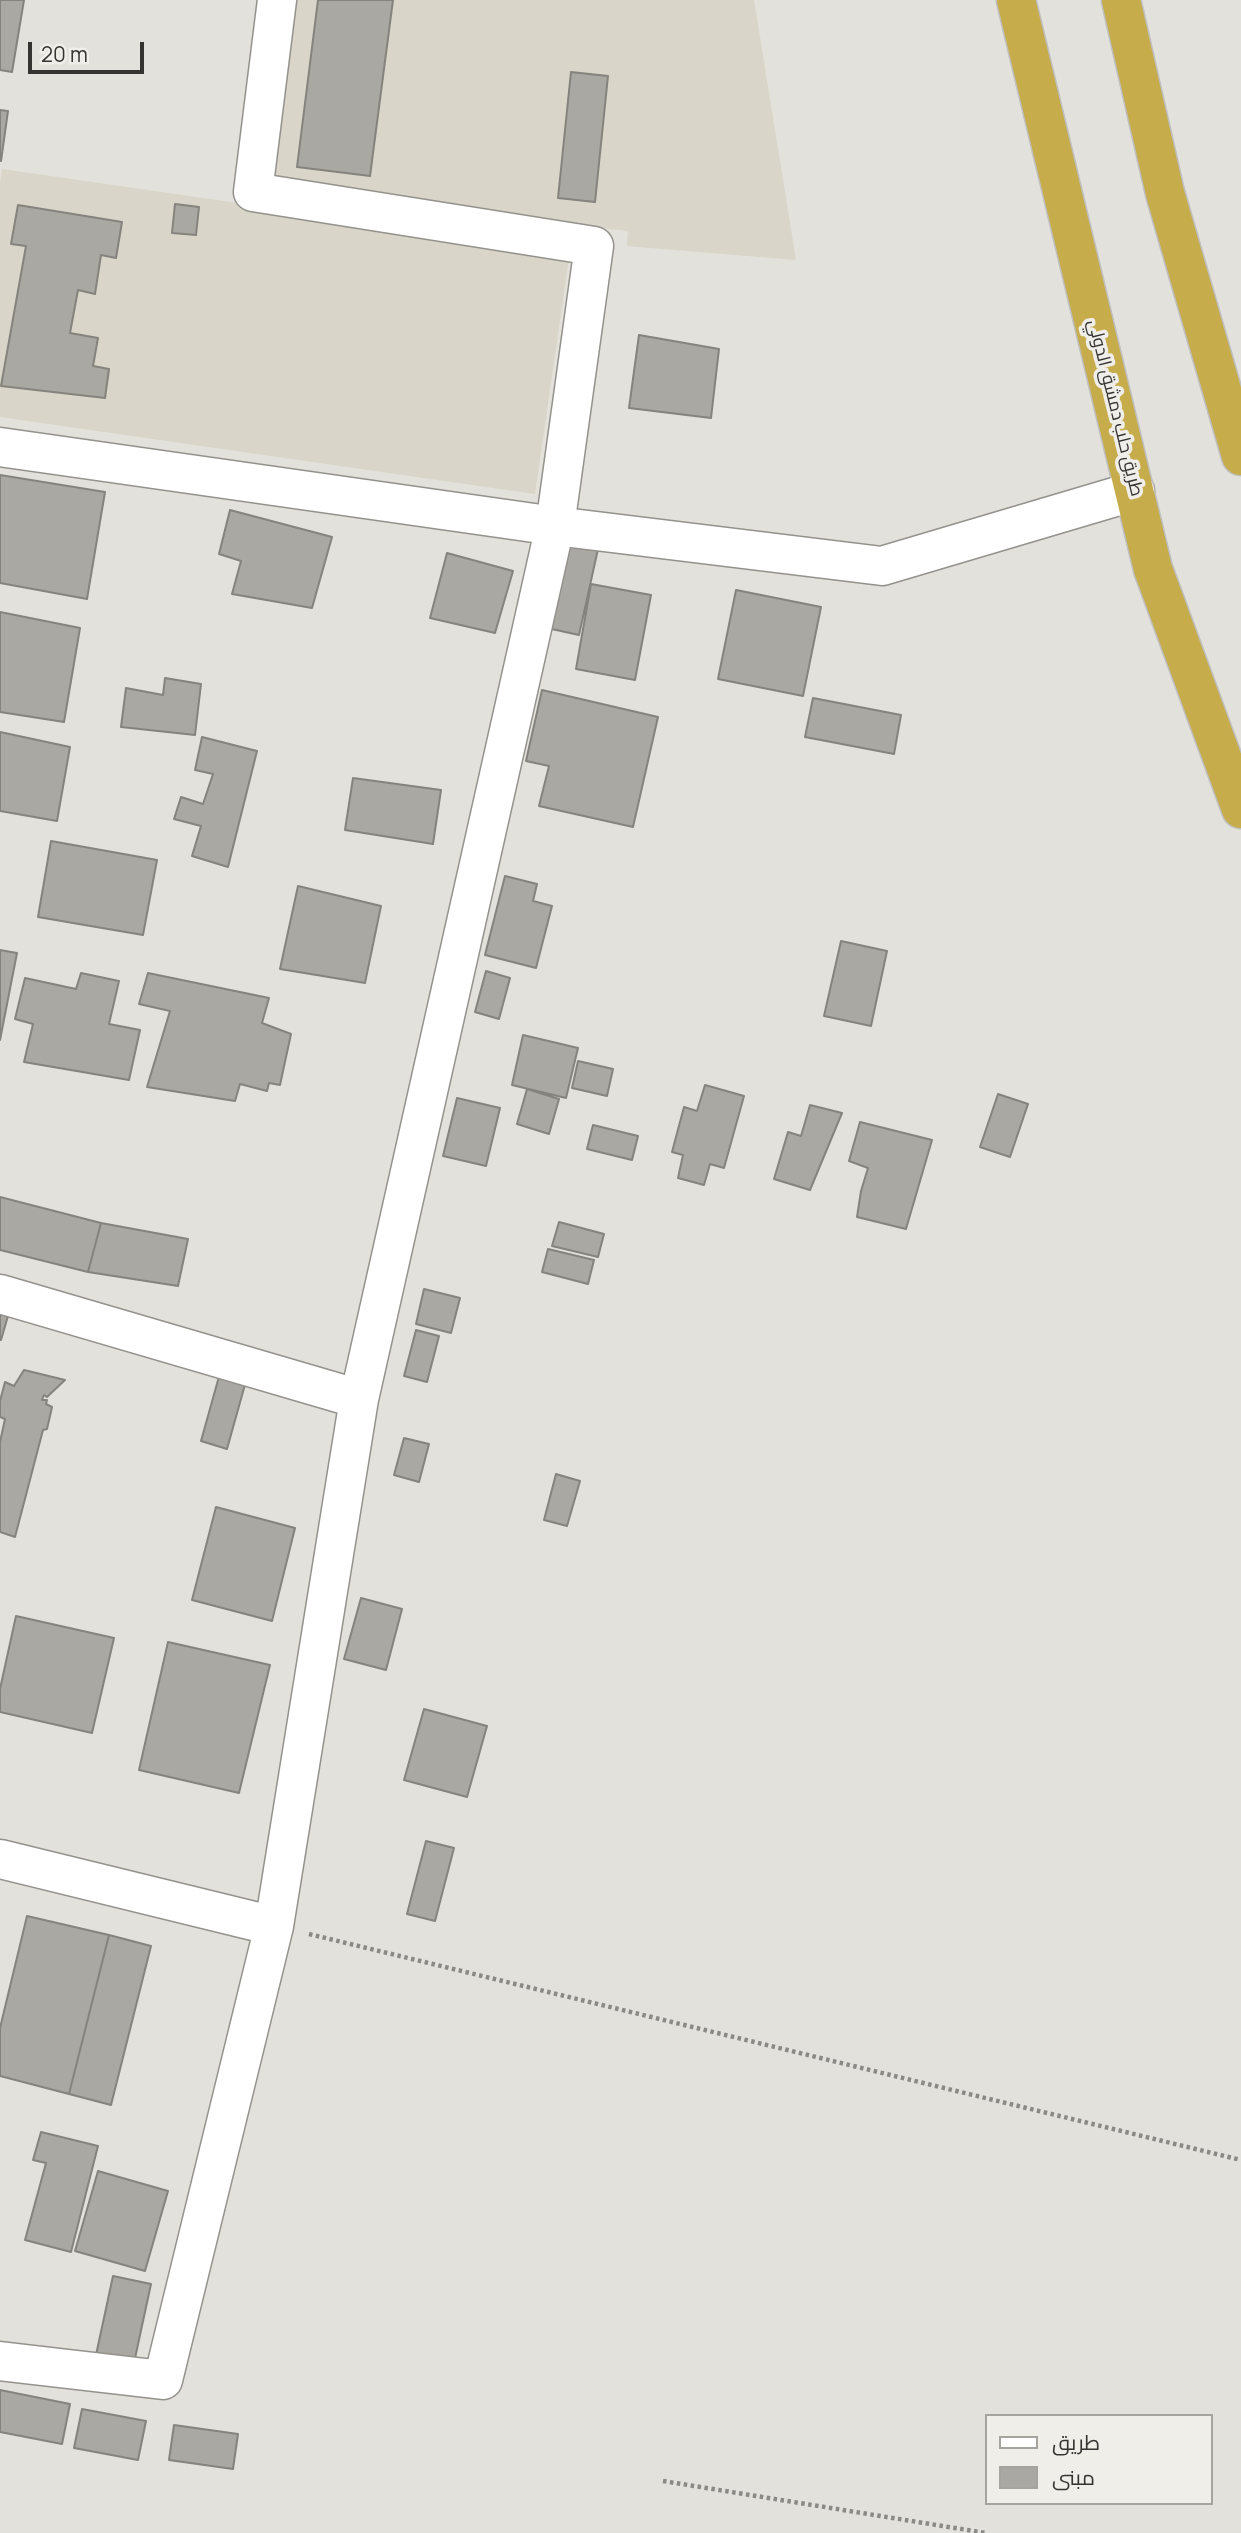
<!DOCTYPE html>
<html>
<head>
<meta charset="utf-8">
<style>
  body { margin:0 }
  #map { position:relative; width:1241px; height:2533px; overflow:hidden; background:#e2e1db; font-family:Manrope,Cairo,sans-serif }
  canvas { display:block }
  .legend { position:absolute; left:985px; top:2414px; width:228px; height:91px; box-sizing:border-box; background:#f0eee8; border:2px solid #a5a49f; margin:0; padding:9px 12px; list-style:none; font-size:21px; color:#353432 }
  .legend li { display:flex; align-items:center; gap:14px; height:35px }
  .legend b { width:35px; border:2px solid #a5a49f }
  .scale { position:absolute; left:28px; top:42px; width:116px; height:32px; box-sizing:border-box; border:4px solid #353432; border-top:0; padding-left:9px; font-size:21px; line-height:24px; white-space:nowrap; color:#353432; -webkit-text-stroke:5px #f0eee8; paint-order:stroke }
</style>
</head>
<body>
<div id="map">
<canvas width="1241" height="2533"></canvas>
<ul class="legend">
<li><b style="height:9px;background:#fff"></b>طريق</li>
<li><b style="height:19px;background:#aaa8a3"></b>مبنى</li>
</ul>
<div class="scale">20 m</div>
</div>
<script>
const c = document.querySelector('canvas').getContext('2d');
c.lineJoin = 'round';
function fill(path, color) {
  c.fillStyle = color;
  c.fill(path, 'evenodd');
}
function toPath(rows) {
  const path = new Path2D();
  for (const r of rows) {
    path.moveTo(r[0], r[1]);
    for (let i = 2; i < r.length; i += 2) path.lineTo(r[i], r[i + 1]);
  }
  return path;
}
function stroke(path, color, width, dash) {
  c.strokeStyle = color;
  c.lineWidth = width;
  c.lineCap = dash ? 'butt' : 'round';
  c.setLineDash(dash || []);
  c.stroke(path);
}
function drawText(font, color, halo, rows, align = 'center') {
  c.font = font + ' Manrope,Cairo,sans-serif';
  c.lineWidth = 7;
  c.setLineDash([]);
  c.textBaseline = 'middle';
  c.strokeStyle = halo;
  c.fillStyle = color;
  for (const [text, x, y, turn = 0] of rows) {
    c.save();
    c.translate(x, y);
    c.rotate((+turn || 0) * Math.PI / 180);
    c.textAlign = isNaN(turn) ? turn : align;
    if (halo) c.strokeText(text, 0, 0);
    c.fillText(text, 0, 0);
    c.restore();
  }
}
fill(toPath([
  [297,0,754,0,796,260,627,246,628,231,288,191,273,173],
  [2,169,570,251,535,494,0,417,0,183]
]), '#d9d5c8');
const building = toPath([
  [0,0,24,0,12,72,0,70,0,0],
  [318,0,393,0,370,176,297,167,318,0],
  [571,72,608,76,595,202,558,198,571,72],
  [0,110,8,111,1,161,0,160,0,110],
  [175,204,199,207,196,235,172,233,175,204],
  [18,205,122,222,116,258,101,255,95,294,78,290,70,333,98,338,93,366,109,369,105,398,1,386,26,246,11,244,18,205],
  [639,335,719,349,711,418,629,408,639,335],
  [0,475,105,492,87,599,0,583,0,475],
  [230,510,332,537,312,608,232,594,241,561,219,554,230,510],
  [565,542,598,549,579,635,547,628,565,542],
  [447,553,513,571,495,633,430,618,447,553],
  [591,584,651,595,635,680,576,669,591,584],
  [736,590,821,607,803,696,718,679,736,590],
  [0,612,80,628,64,722,0,712,0,612],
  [165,678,201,684,195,735,121,727,126,688,163,695,165,678],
  [542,690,658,717,633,827,539,806,549,766,526,761,542,690],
  [813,698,901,715,894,754,805,737,813,698],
  [0,732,70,747,57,821,0,811,0,732],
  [202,737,257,751,228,867,192,856,201,826,174,819,181,797,203,804,213,774,195,770,202,737],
  [353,778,441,790,433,844,345,830,353,778],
  [51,841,157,860,143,935,38,917,51,841],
  [505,876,537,884,533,901,552,906,536,968,485,955,505,876],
  [298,886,381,906,365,983,280,969,298,886],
  [841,941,887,951,871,1026,824,1016,841,941],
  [0,950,17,953,0,1040,0,950],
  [486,971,510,978,499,1019,475,1012,486,971],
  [81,973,119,981,109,1024,140,1030,129,1080,24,1062,33,1024,15,1019,25,978,76,989,81,973],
  [148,973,269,998,262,1023,291,1034,280,1085,269,1083,267,1091,240,1084,235,1101,147,1087,170,1011,139,1004,148,973],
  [523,1035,578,1048,566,1098,512,1085,523,1035],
  [578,1061,613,1069,607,1096,572,1088,578,1061],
  [705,1085,744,1096,724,1168,710,1164,704,1185,678,1178,683,1155,672,1152,684,1107,697,1111,705,1085],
  [527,1089,559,1099,549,1134,517,1124,527,1089],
  [998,1094,1028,1104,1010,1157,980,1147,998,1094],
  [457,1098,500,1108,486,1166,443,1156,457,1098],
  [810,1105,842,1113,810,1190,774,1179,788,1132,801,1136,810,1105],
  [860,1122,932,1140,906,1229,857,1217,861,1191,868,1168,849,1161,860,1122],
  [593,1125,638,1136,632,1160,587,1149,593,1125],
  [0,1197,101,1223,88,1272,0,1250,0,1197],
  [559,1222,604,1234,598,1257,552,1246,559,1222],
  [101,1223,188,1239,178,1286,88,1272,101,1223],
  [548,1249,594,1260,588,1284,542,1272,548,1249],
  [424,1289,460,1298,451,1333,416,1324,424,1289],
  [0,1314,8,1316,1,1340,0,1340,0,1314],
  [416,1330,439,1336,427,1382,404,1376,416,1330],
  [24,1370,65,1380,47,1397,44,1395,42,1400,47,1400,46,1404,52,1407,50,1416,47,1429,43,1430,15,1537,0,1532,0,1442,5,1419,0,1417,0,1401,5,1382,14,1386,24,1370],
  [220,1373,246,1381,227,1449,201,1441,220,1373],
  [404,1438,429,1444,419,1482,394,1475,404,1438],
  [556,1474,580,1481,567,1526,544,1520,556,1474],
  [216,1507,295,1528,272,1621,192,1600,216,1507],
  [361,1598,402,1609,386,1670,344,1659,361,1598],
  [16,1616,114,1638,92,1733,0,1712,0,1689,16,1616],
  [168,1642,270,1665,239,1793,139,1770,168,1642],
  [424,1709,487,1726,467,1797,404,1780,424,1709],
  [426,1841,454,1848,435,1921,407,1914,426,1841],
  [27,1916,109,1935,69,2094,0,2076,0,2028,27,1916],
  [109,1935,151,1946,111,2105,69,2094,109,1935],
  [41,2132,98,2146,71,2252,25,2240,46,2163,33,2160,41,2132],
  [98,2171,168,2191,145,2271,75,2251,98,2171],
  [113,2276,151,2284,134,2363,96,2355,113,2276],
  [0,2390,70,2404,62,2444,0,2432,0,2390],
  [82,2409,146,2421,138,2460,74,2448,82,2409],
  [174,2425,238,2434,233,2469,169,2460,174,2425]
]);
fill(building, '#aaa8a3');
stroke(building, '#85837e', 2);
const minor = toPath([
  [0,447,555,526,882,566,1135,491],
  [0,1294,359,1399],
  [0,1859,274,1926,359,1399,555,526,594,246,253,192,277,0],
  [0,2361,163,2380,274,1926]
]);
const highway = toPath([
  [1016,0,1153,569,1241,809],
  [1121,0,1165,193,1241,456]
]);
stroke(minor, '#94928d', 41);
stroke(highway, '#bebebd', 41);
stroke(toPath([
  [309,1934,1241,2160],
  [663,2481,986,2533]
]), '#8a8985', 4.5, [3.5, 3.5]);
stroke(minor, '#fff', 38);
stroke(highway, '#c7ac4b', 38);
drawText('18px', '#353432', '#f0eee8', [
  ["طريق حلب دمشق الدولي",1115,408,76]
]);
</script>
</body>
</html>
